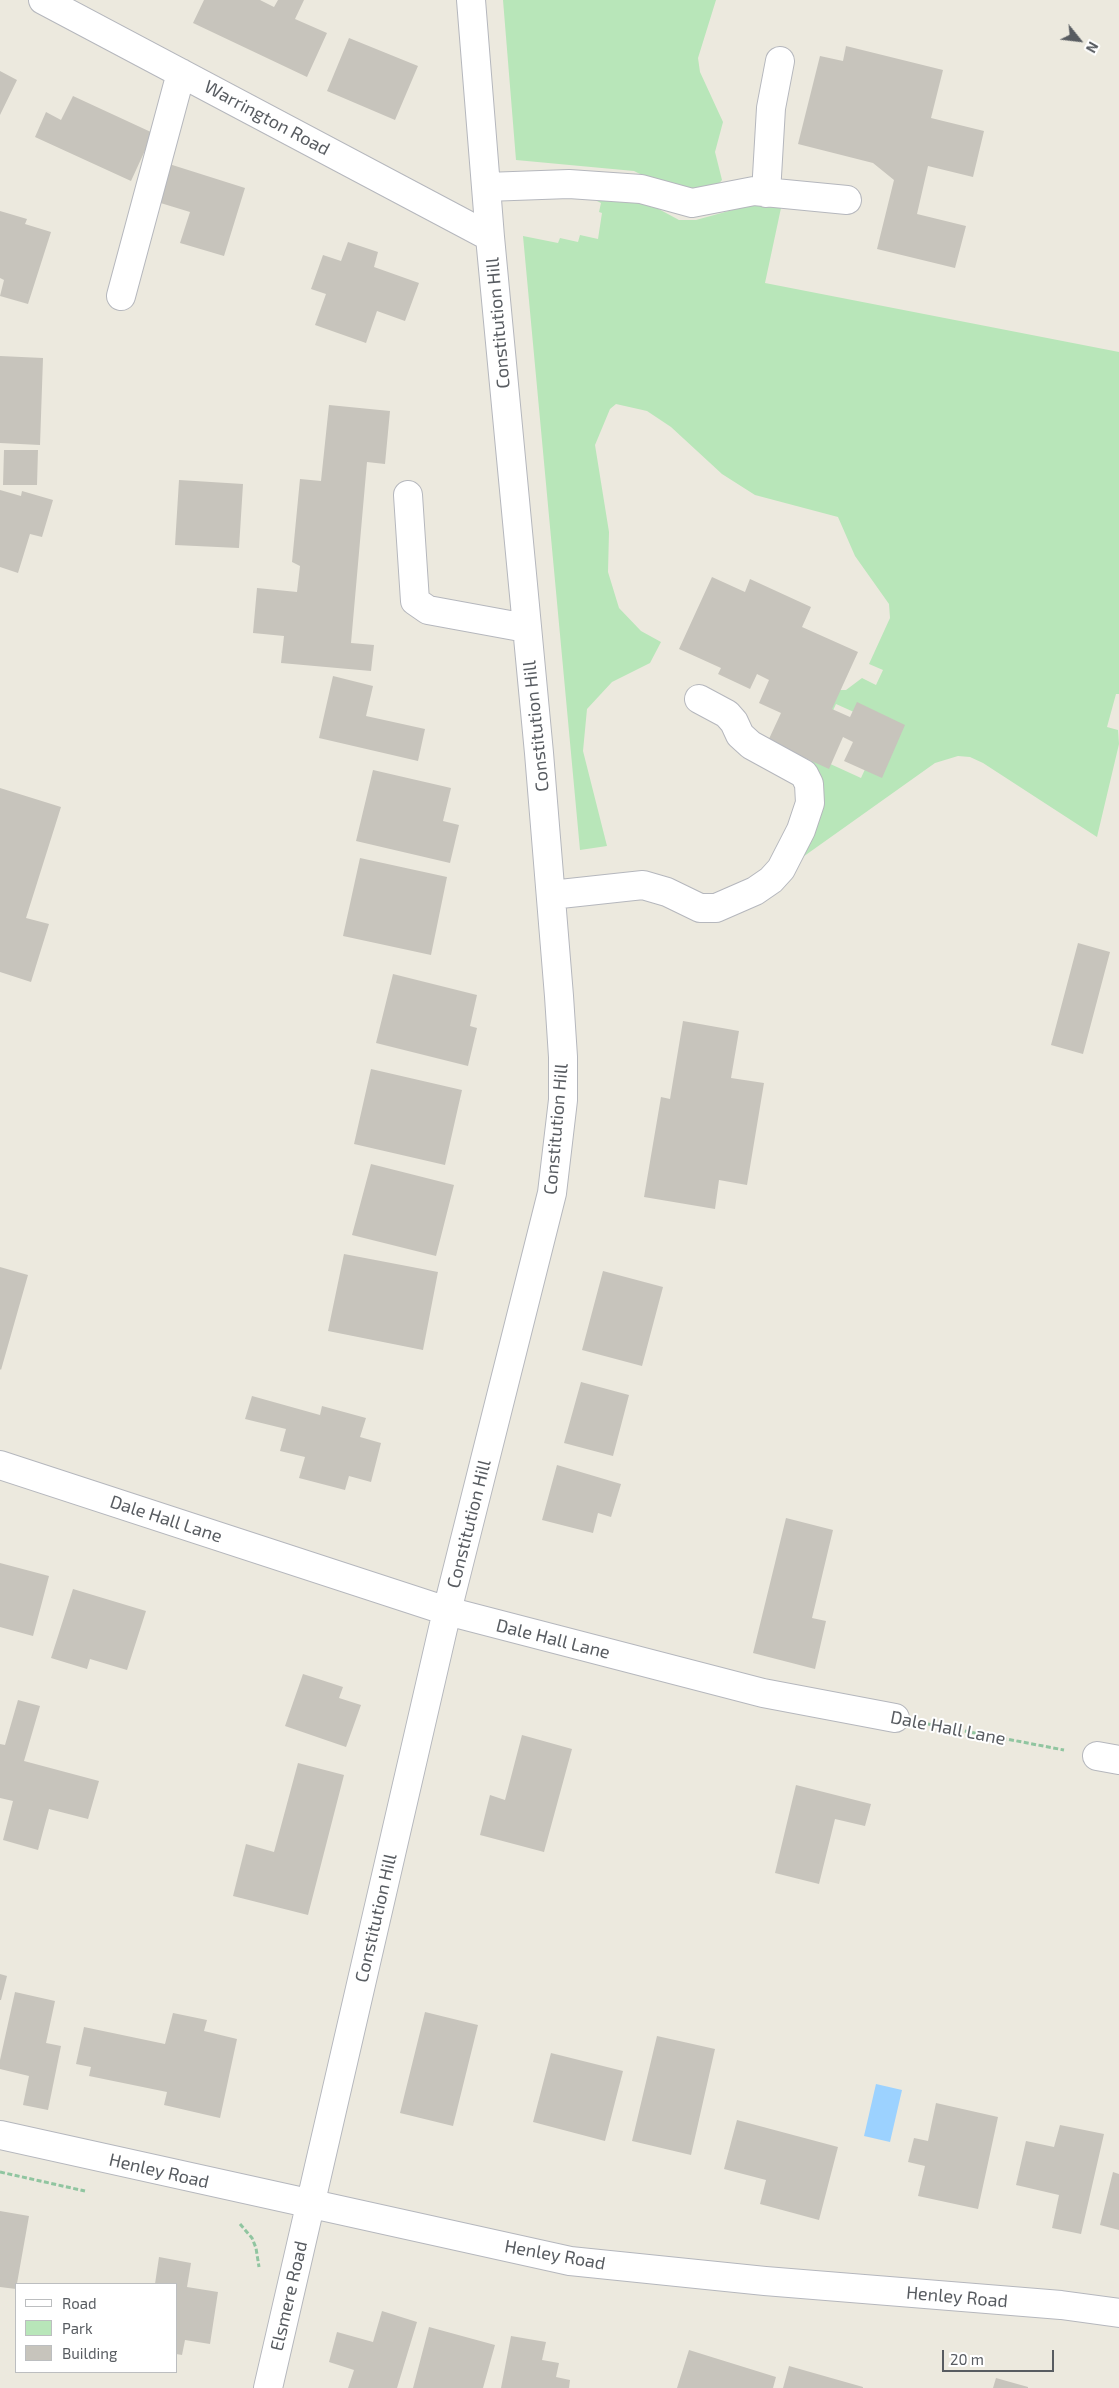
<!DOCTYPE html>
<html>
<head>
<meta charset="utf-8">
<style>
  body { margin:0 }
  #map { position:relative; width:1119px; height:2388px; overflow:hidden; background:#ece9de; font-family:"Exo 2",sans-serif }
  canvas { display:block }
  .legend { position:absolute; left:15px; top:2283px; width:162px; height:90px; box-sizing:border-box; background:#fff; border:1px solid #bcbec0; margin:0; padding:6px 9px; list-style:none; font-size:15px; color:#585c61 }
  .legend li { display:flex; align-items:center; gap:10px; height:25px }
  .legend b { width:25px; border:1px solid #bcbec0 }
  .north { position:absolute; left:1054px; top:15px; width:50px; height:50px; -webkit-text-stroke:4px #fff; paint-order:stroke; rotate:119deg; font-size:14px; font-weight:700; line-height:20px; text-align:center; color:#585c61 }
  .north::after { content:''; display:block; margin:auto; width:18px; height:22px; background:#585c61; clip-path:polygon(50% 0,100% 100%,50% 72%,0 100%) }
  .scale { position:absolute; left:942px; top:2350px; width:112px; height:22px; box-sizing:border-box; border:2px solid #585c61; border-top:0; padding-left:6px; font-size:15px; line-height:18px; white-space:nowrap; color:#585c61; -webkit-text-stroke:4px #fff; paint-order:stroke }
</style>
</head>
<body>
<div id="map">
<canvas width="1119" height="2388"></canvas>
<ul class="legend">
<li><b style="height:6px;background:#fff"></b>Road</li>
<li><b style="height:14px;background:#b8e6b9"></b>Park</li>
<li><b style="height:14px;background:#c7c4bc"></b>Building</li>
</ul>
<div class="north">N</div>
<div class="scale">20 m</div>
</div>
<script>
const c = document.querySelector('canvas').getContext('2d');
c.lineJoin = 'round';
function fill(path, color) {
  c.fillStyle = color;
  c.fill(path, 'evenodd');
}
function toPath(rows) {
  const path = new Path2D();
  for (const r of rows) {
    path.moveTo(r[0], r[1]);
    for (let i = 2; i < r.length; i += 2) path.lineTo(r[i], r[i + 1]);
  }
  return path;
}
function stroke(path, color, width, dash) {
  c.strokeStyle = color;
  c.lineWidth = width;
  c.lineCap = dash ? 'butt' : 'round';
  c.setLineDash(dash || []);
  c.stroke(path);
}
function drawText(font, color, halo, rows, align = 'center') {
  c.font = font + ' "Exo 2",sans-serif';
  c.lineWidth = 4;
  c.setLineDash([]);
  c.textBaseline = 'middle';
  c.strokeStyle = halo;
  c.fillStyle = color;
  for (const [text, x, y, turn = 0] of rows) {
    c.save();
    c.translate(x, y);
    c.rotate((+turn || 0) * Math.PI / 180);
    c.textAlign = isNaN(turn) ? turn : align;
    if (halo) c.strokeText(text, 0, 0);
    c.fillText(text, 0, 0);
    c.restore();
  }
}
fill(toPath([
  [503,0,716,0,698,58,700,72,723,122,715,152,722,180,710,194,688,198,634,171,516,160],
  [599,190,629,193,679,220,696,220,754,204,781,208,765,283,1119,352,1119,694,1116,694,1107,727,1118,730,1119,744,1097,837,983,763,970,757,958,756,935,763,786,869,810,765,817,751,826,762,861,778,885,726,836,704,829,719,812,711,839,690,846,690,862,678,876,685,883,670,869,664,890,618,889,604,855,556,838,517,755,495,722,474,671,427,647,411,616,404,610,409,595,445,609,532,608,572,619,608,641,631,661,642,650,663,612,682,587,709,583,751,607,846,580,850,523,236,558,243,560,238,578,242,580,235,598,239,602,213,599,212,601,203,597,201]
]), '#b8e6b9');
fill(toPath([
  [876,2084,902,2090,890,2142,864,2136]
]), '#9cd2ff');
fill(toPath([
  [204,0,260,0,274,7,278,0,304,0,295,19,327,33,307,77,193,23],
  [349,38,418,66,395,120,327,91],
  [846,46,943,70,931,118,984,131,973,177,928,166,917,214,966,226,955,268,877,249,894,180,873,163,798,144,820,56,843,61],
  [0,71,17,80,0,115],
  [73,96,153,133,131,181,35,137,46,112,61,120],
  [166,163,245,188,224,256,180,243,190,212,154,201],
  [0,211,27,219,25,224,51,232,28,304,0,296,4,280,0,278],
  [348,242,378,252,374,267,419,283,405,321,377,311,366,343,315,325,326,294,311,289,323,255,341,261],
  [0,356,43,358,40,445,0,443],
  [329,405,390,411,385,464,367,462,351,643,374,645,371,671,281,663,284,636,253,633,257,588,297,592,300,566,292,562,300,479,321,481],
  [4,450,38,450,37,485,3,485],
  [179,480,243,484,239,548,175,545],
  [0,490,21,496,22,491,53,500,42,537,30,534,18,573,0,567],
  [712,577,745,592,750,579,811,607,802,627,858,652,832,709,850,717,857,702,905,725,882,778,844,761,853,742,843,737,829,769,768,741,781,713,759,703,769,680,757,674,750,689,718,674,721,668,679,649],
  [333,676,373,686,366,716,425,729,418,761,319,738],
  [373,770,451,788,443,821,459,825,450,863,356,841],
  [0,788,61,807,26,918,49,924,31,982,0,972],
  [360,858,447,877,431,955,343,936],
  [1078,943,1110,952,1083,1054,1051,1045],
  [393,974,477,995,470,1026,477,1028,468,1066,376,1043],
  [683,1021,739,1031,731,1078,764,1083,747,1185,719,1180,715,1209,644,1197,661,1097,670,1099],
  [371,1069,462,1090,445,1165,354,1144],
  [371,1164,454,1185,436,1256,352,1235],
  [344,1254,438,1272,423,1350,328,1331],
  [0,1267,28,1275,1,1370,0,1369],
  [603,1271,663,1287,642,1366,582,1350],
  [581,1382,629,1395,613,1456,564,1443],
  [252,1396,320,1415,322,1406,366,1418,360,1437,381,1443,371,1482,349,1476,345,1490,299,1478,305,1457,280,1451,286,1429,245,1419],
  [557,1465,621,1484,611,1517,598,1513,593,1533,542,1520],
  [786,1518,833,1530,812,1618,826,1621,815,1669,753,1653],
  [0,1563,49,1576,33,1636,0,1627],
  [73,1589,146,1611,127,1670,90,1659,87,1669,51,1658],
  [303,1674,343,1687,339,1698,361,1705,346,1747,285,1726],
  [18,1700,40,1706,24,1761,99,1781,88,1819,49,1809,38,1850,3,1840,13,1801,0,1798,0,1744,5,1745],
  [522,1735,572,1749,544,1852,480,1835,490,1795,505,1800],
  [298,1763,344,1775,308,1915,233,1896,246,1844,274,1852],
  [796,1785,871,1804,865,1826,835,1819,819,1884,775,1873],
  [0,1974,7,1976,1,2000,0,2000],
  [15,1992,55,2001,46,2043,61,2046,48,2110,23,2105,29,2076,0,2069,0,2060],
  [425,2012,478,2025,453,2126,400,2113],
  [173,2013,207,2020,204,2031,237,2039,220,2118,164,2105,167,2092,89,2076,91,2067,76,2064,84,2027,165,2044],
  [657,2036,715,2049,691,2155,632,2141],
  [551,2053,623,2071,605,2141,533,2122],
  [936,2103,998,2117,978,2209,918,2196,925,2166,908,2162,914,2138,928,2141],
  [737,2120,838,2147,819,2220,760,2204,766,2180,724,2169],
  [1060,2125,1104,2134,1081,2234,1052,2228,1059,2195,1016,2185,1026,2141,1054,2147],
  [1113,2172,1119,2174,1119,2230,1100,2225],
  [0,2211,29,2216,16,2289,0,2287],
  [159,2257,191,2263,187,2287,218,2292,210,2344,185,2340,182,2355,176,2354,176,2284,155,2284],
  [382,2311,417,2322,397,2388,348,2388,354,2370,329,2362,337,2332,373,2342],
  [429,2327,495,2345,483,2388,413,2388],
  [511,2336,546,2342,542,2360,559,2363,556,2377,570,2380,569,2388,501,2388],
  [689,2350,776,2377,773,2388,677,2388],
  [789,2366,863,2387,863,2388,783,2388],
  [996,2378,1028,2387,1028,2388,993,2388]
]), '#c7c4bc');
const minor = toPath([
  [43,0,490,237],
  [486,187,569,184,641,189,692,203,754,191,847,200],
  [766,193,771,108,780,61],
  [121,296,181,73],
  [408,495,415,601,428,610,526,628],
  [551,895,643,885,667,892,700,908,716,908,755,891,771,880,781,869,801,830,810,803,809,784,804,774,751,745,740,735,734,722,727,714,699,699],
  [0,1465,447,1611,763,1693,895,1718],
  [1097,1756,1119,1760],
  [0,2135,570,2261,765,2281,1061,2305,1119,2313],
  [268,2388,447,1611,552,1193,563,1100,563,1057,559,996,539,753,490,237,471,0]
]);
stroke(minor, '#b5b7bd', 30);
stroke(toPath([
  [928,1724,1064,1750],
  [0,2172,85,2191],
  [240,2224,252,2238,256,2248,259,2267]
]), '#90c5a0', 3, [5, 2.5]);
stroke(minor, '#fff', 28);
drawText('18px', '#585c61', '#fff', [
  ["Warrington Road",267,118,28],
  ["Constitution Hill",498,323,-95],
  ["Constitution Hill",536,726,-96],
  ["Constitution Hill",556,1129,-85],
  ["Dale Hall Lane",166,1519,18],
  ["Constitution Hill",469,1524,-76],
  ["Dale Hall Lane",553,1639,14],
  ["Dale Hall Lane",948,1728,11],
  ["Constitution Hill",376,1918,-77],
  ["Henley Road",159,2171,13],
  ["Henley Road",555,2255,10],
  ["Elsmere Road",289,2296,-77],
  ["Henley Road",957,2297,5]
]);
</script>
</body>
</html>
